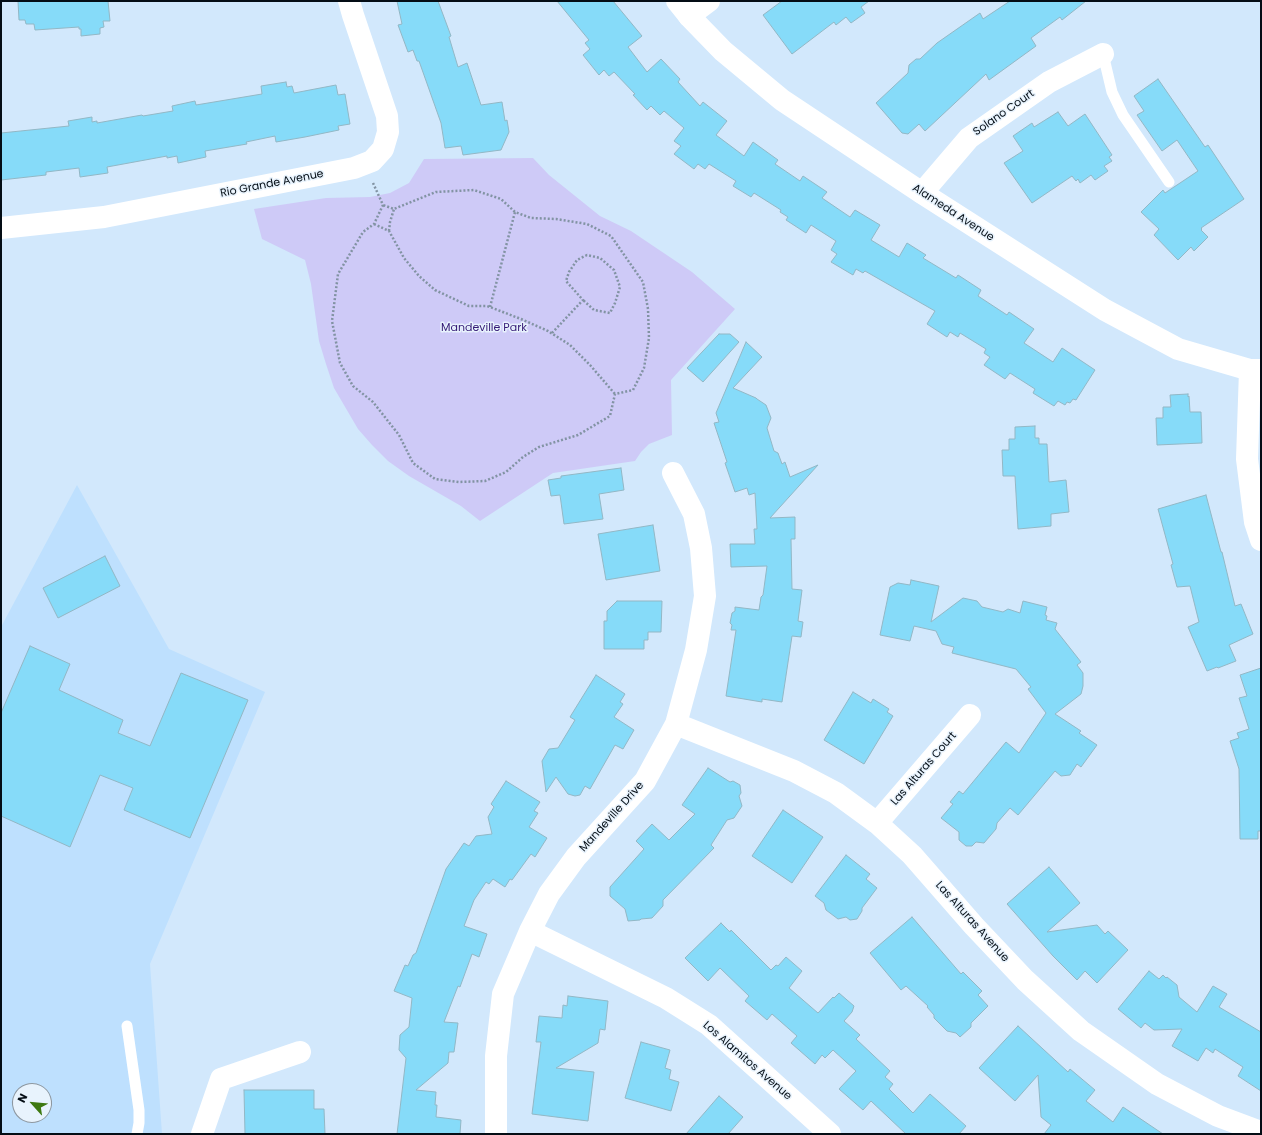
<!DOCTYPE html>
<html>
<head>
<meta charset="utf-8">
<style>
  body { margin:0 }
  #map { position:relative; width:1262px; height:1135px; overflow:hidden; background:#d2e8fc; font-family:Poppins,sans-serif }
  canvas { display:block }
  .frame { position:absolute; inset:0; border:2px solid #040d15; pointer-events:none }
  .north { position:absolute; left:12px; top:1083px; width:40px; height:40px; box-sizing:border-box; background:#e8f3fd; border:1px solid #8d97a0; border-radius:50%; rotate:297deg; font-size:11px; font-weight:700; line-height:16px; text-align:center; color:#040d15 }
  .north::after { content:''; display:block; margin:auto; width:14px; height:18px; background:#3e7911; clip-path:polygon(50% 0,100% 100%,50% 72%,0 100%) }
</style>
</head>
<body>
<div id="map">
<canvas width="1262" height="1135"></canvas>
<div class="frame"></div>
<div class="north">N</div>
</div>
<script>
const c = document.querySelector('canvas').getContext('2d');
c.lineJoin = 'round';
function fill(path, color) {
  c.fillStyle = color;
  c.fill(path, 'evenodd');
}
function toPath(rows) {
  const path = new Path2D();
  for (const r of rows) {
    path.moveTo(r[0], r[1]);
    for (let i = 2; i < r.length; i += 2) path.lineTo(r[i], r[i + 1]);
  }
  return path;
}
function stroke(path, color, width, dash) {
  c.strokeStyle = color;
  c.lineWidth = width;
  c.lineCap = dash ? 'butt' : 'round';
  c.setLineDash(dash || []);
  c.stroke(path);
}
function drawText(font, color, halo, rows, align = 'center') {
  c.font = font + ' Poppins,sans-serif';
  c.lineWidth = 3;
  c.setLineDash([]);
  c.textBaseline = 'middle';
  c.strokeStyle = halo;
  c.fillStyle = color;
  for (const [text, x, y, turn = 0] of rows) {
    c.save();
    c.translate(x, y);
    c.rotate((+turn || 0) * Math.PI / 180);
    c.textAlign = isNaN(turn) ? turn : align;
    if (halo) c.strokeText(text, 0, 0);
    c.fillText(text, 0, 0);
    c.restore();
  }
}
fill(toPath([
  [77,485,169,649,265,692,150,964,162,1134,1,1134,1,627],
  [20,1091,44,1091,44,1115,20,1115]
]), '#bee0fe');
fill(toPath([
  [533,158,549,175,600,216,631,231,692,272,735,309,671,380,672,435,649,444,641,452,635,461,553,473,480,521,461,506,409,476,388,461,372,445,358,429,334,388,326,364,319,341,311,284,305,260,262,239,254,209,326,198,370,197,390,193,409,183,424,159]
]), '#cecaf7');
const building = toPath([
  [18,1,108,1,110,21,103,21,104,27,100,28,100,34,81,36,81,29,79,29,79,27,35,30,34,24,26,24,25,20,19,20,18,1],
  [397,1,438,1,451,36,449,37,458,67,467,63,481,105,502,102,505,121,507,120,509,132,501,150,463,155,461,146,445,148,441,123,419,61,417,61,413,50,408,52,398,25,402,24,397,1],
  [557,1,613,1,642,36,628,47,647,72,661,59,680,79,678,82,700,106,703,102,727,121,716,135,744,156,753,142,778,160,775,164,800,181,803,176,827,192,822,198,850,217,855,210,880,225,871,240,899,257,907,243,926,255,923,258,956,278,958,275,981,290,978,296,1007,315,1009,312,1034,329,1024,343,1053,362,1062,348,1095,370,1076,400,1073,399,1070,403,1067,402,1065,405,1058,401,1054,406,1033,393,1035,389,1010,373,1005,379,984,365,990,357,984,353,986,349,960,333,958,337,950,332,947,337,927,324,935,311,865,271,863,273,856,269,853,275,831,262,837,254,831,250,836,241,811,225,806,233,786,220,788,217,780,212,781,210,754,193,751,197,733,186,736,181,709,164,705,169,698,164,694,169,674,154,681,146,674,141,684,128,664,111,660,115,651,106,647,110,633,95,635,94,614,72,609,76,604,70,599,75,583,55,590,49,585,43,589,40,557,1],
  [782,1,869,1,861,7,865,13,851,23,846,17,836,25,834,22,792,54,763,15,782,1],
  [1010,1,1086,1,1062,20,1060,17,1031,38,1036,46,989,80,986,74,925,131,919,124,908,134,902,133,876,103,908,73,909,65,916,59,920,59,937,43,980,13,983,19,1010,1],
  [1158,79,1205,147,1208,145,1244,199,1201,228,1202,229,1201,230,1208,237,1194,251,1191,247,1178,260,1154,235,1159,229,1141,212,1163,190,1165,193,1198,171,1177,140,1162,151,1137,115,1144,111,1134,96,1158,79],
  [286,82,287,87,292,86,294,93,336,85,338,95,345,94,350,124,338,126,339,130,305,137,276,142,275,136,246,142,247,144,205,151,206,157,178,163,177,156,167,158,167,156,107,167,108,173,80,177,79,168,46,172,46,175,1,180,1,133,69,126,68,121,92,117,92,122,97,121,97,123,142,115,143,116,173,111,172,106,195,101,196,105,262,94,261,86,286,82],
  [1058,112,1068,126,1085,114,1112,155,1109,157,1112,161,1104,166,1108,171,1095,180,1091,175,1080,183,1078,179,1076,181,1072,176,1032,203,1004,163,1023,151,1013,136,1032,123,1034,127,1058,112],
  [719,334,730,334,739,342,703,382,687,368,719,334],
  [746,342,762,357,733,388,756,398,757,399,766,405,771,418,767,428,774,451,778,453,782,464,785,462,790,477,818,465,770,518,795,517,795,539,791,539,792,589,802,590,798,621,803,622,801,637,792,636,782,702,762,699,762,702,726,696,736,630,731,630,732,625,730,623,732,613,735,611,735,607,759,610,761,597,763,595,767,566,731,567,730,544,755,544,754,529,757,529,755,493,749,495,747,488,735,492,725,463,727,462,714,423,719,422,716,413,746,342],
  [1188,394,1188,397,1189,396,1190,412,1201,412,1202,443,1157,445,1156,418,1163,418,1163,407,1171,407,1170,395,1188,394],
  [1035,426,1035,438,1039,438,1039,444,1047,444,1049,482,1066,480,1069,512,1051,514,1051,526,1018,529,1015,476,1003,476,1002,450,1009,450,1009,439,1015,439,1015,427,1035,426],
  [621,468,624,490,599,494,603,519,564,524,560,495,551,496,548,480,561,478,561,476,621,468],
  [1206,495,1221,552,1222,552,1235,606,1241,604,1253,634,1229,645,1236,661,1218,668,1217,667,1207,671,1188,627,1199,622,1190,586,1177,587,1171,565,1173,564,1158,509,1206,495],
  [653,525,660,571,606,580,598,534,653,525],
  [105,556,120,586,58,618,43,588,105,556],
  [911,580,939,586,931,622,963,598,977,601,982,607,1003,612,1008,609,1020,613,1023,601,1047,607,1045,615,1047,616,1046,620,1057,623,1055,629,1081,662,1077,665,1083,673,1083,686,1081,694,1055,714,1081,731,1079,733,1097,745,1081,767,1077,764,1070,775,1061,776,1055,771,1018,815,1010,808,997,823,996,829,984,843,976,842,972,846,966,846,959,840,959,832,941,818,953,804,950,802,959,791,963,794,1006,742,1019,753,1046,713,1028,689,1031,687,1016,669,952,653,954,647,942,644,936,631,914,626,910,641,880,635,890,587,898,583,910,585,911,580],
  [617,601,662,601,661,632,648,632,648,640,644,640,644,649,604,649,604,621,607,621,607,611,617,601],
  [30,646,70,664,59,690,123,720,118,733,150,746,181,673,248,700,190,838,124,810,133,788,100,775,70,847,1,816,1,713,30,646],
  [1261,668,1261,831,1258,831,1258,839,1240,839,1239,769,1230,741,1239,738,1237,733,1249,729,1239,698,1247,696,1240,675,1261,668],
  [596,675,625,694,620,702,623,704,614,717,634,730,623,749,615,745,590,789,585,786,580,795,575,796,568,794,556,777,546,792,542,761,549,749,558,748,575,720,570,717,596,675],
  [853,692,871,703,873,699,889,709,887,712,893,716,864,764,824,740,853,692],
  [708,768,730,782,733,781,740,785,741,793,739,796,742,806,734,818,727,820,711,845,714,848,663,900,663,906,652,918,641,919,640,920,628,921,625,909,610,896,610,887,644,849,636,841,652,824,669,840,695,814,682,805,708,768],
  [506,781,540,802,534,811,538,813,529,827,547,838,535,857,531,854,512,880,510,879,505,887,493,879,489,884,486,882,474,900,464,926,487,934,479,957,472,954,460,987,458,986,444,1022,458,1023,454,1052,449,1052,448,1063,416,1090,436,1092,435,1105,437,1105,436,1117,461,1120,460,1134,397,1134,406,1058,399,1050,400,1035,409,1027,412,998,394,991,405,965,408,966,413,955,416,953,446,869,464,843,469,846,476,836,492,834,488,817,494,807,491,804,506,781],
  [783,810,823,837,792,883,752,856,783,810],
  [846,855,870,874,866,879,877,888,862,908,862,911,857,919,850,920,846,917,838,919,826,910,824,903,815,896,846,855],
  [1049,867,1080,903,1047,932,1097,925,1105,934,1108,931,1128,950,1097,983,1085,971,1077,980,1053,956,1007,904,1049,867],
  [912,917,961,974,963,972,982,991,978,995,988,1006,971,1023,971,1027,960,1037,956,1033,947,1031,934,1018,934,1015,927,1007,928,1006,906,986,901,990,870,953,912,917],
  [721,923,730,932,731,930,771,970,776,965,778,966,786,957,802,971,789,988,818,1013,833,997,834,998,839,993,854,1006,852,1012,844,1021,860,1035,856,1039,890,1071,885,1077,893,1084,889,1089,913,1113,930,1094,966,1126,959,1134,906,1134,871,1101,863,1110,839,1089,856,1071,833,1050,825,1058,822,1055,815,1064,791,1043,797,1036,772,1014,767,1020,745,1001,749,996,720,968,708,981,685,958,721,923],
  [1149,971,1159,979,1163,975,1166,978,1167,977,1177,985,1179,997,1197,1012,1213,986,1227,994,1219,1007,1261,1032,1261,1091,1238,1076,1243,1067,1215,1049,1213,1053,1206,1048,1198,1061,1172,1046,1182,1029,1154,1030,1145,1023,1141,1028,1118,1009,1149,971],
  [568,996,608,1001,605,1030,600,1029,598,1043,556,1068,594,1072,588,1121,532,1114,541,1042,536,1042,539,1016,562,1018,563,1005,567,1006,568,996],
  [1018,1026,1068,1072,1070,1069,1095,1090,1086,1101,1113,1122,1123,1107,1163,1134,1044,1134,1051,1125,1041,1117,1038,1075,1015,1101,979,1068,1018,1026],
  [641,1042,670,1050,665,1068,671,1070,669,1079,679,1082,671,1111,625,1098,641,1042],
  [244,1090,314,1090,314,1109,324,1109,325,1134,245,1134,244,1090],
  [719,1096,743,1117,728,1134,686,1134,719,1096]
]);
fill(building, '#86dbf9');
stroke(building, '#92b7c5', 1);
stroke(toPath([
  [373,183,383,205,374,224,363,232,338,274,332,321,340,363,353,386,373,402,399,435,413,463,435,479,459,482,485,481,506,472,523,457,539,447,578,435,610,416,615,394,633,390,644,368,649,338,648,309,643,282,611,236,587,224,556,219,531,218,515,212,501,199,474,190,436,192,394,209,383,205],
  [374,224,389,231,404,258,419,276,435,290,469,306,487,306,490,307,521,319,548,331,570,345,590,365,615,394],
  [389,231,390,222,394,209],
  [490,307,515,212],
  [552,333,583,300,566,281,569,272,577,260,587,255,600,258,614,270,620,287,615,303,610,313,594,310,583,300]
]), '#8293a3', 2.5, [2, 2]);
stroke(toPath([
  [1103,54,1112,92,1123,115,1169,182],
  [127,1026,139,1110,139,1123,137,1134]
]), '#fff', 11);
stroke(toPath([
  [689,16,709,1],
  [922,193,969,138,1049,82,1103,54],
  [1,228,104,217,354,168,372,161,383,149,388,132,387,116,353,15,349,1],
  [1250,370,1247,459,1255,522,1261,540],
  [676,724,794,771,836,793,877,823,912,855,974,926,1025,980,1081,1031,1157,1084,1218,1116,1261,1132],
  [877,823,970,715],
  [530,931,666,998,709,1025,830,1134],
  [202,1134,221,1079,300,1052],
  [496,1134,496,1056,503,994,530,931,549,894,576,857,645,781,676,724,696,650,705,596,701,548,694,514,673,473]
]), '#fff', 22);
stroke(toPath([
  [677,1,689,16,723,51,782,100,922,193,1105,310,1178,349,1250,370,1261,370]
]), '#fff', 22);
drawText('11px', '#040d15', '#e8f3fd', [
  ["Solano Court",1004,113,-35],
  ["Rio Grande Avenue",272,184,-11],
  ["Alameda Avenue",953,213,33],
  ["Las Alturas Court",924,769,-49],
  ["Mandeville Drive",612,817,-48],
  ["Las Alturas Avenue",972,922,48],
  ["Los Alamitos Avenue",747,1061,41]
]);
drawText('11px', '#351a76', '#e8f3fd', [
  ["Mandeville Park",484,328]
]);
</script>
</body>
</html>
